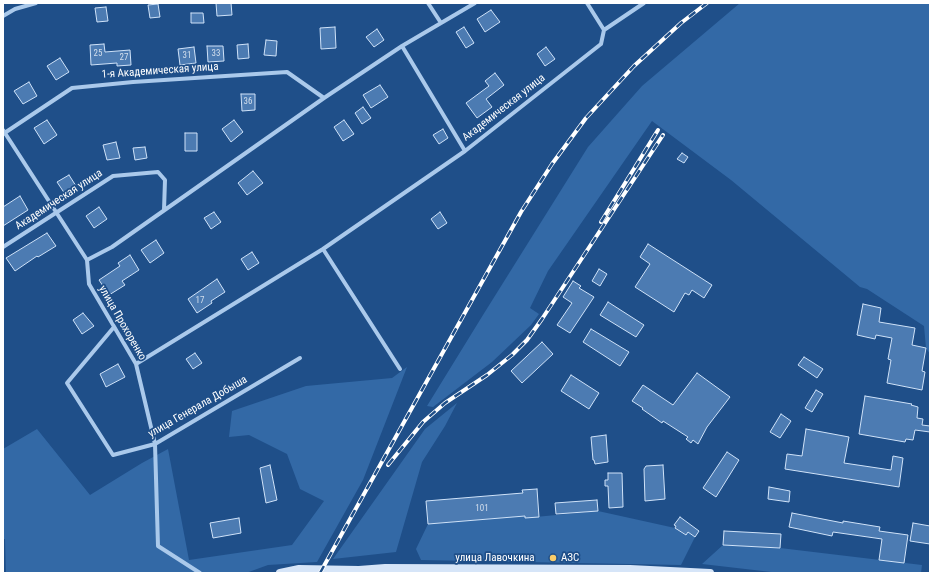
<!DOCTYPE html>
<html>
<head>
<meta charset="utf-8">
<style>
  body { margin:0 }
  #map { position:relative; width:933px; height:576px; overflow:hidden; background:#1f4f89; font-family:"Roboto Condensed",sans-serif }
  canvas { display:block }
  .frame { position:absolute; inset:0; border:4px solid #fff; pointer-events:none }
</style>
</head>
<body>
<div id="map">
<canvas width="933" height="576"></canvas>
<div class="frame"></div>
</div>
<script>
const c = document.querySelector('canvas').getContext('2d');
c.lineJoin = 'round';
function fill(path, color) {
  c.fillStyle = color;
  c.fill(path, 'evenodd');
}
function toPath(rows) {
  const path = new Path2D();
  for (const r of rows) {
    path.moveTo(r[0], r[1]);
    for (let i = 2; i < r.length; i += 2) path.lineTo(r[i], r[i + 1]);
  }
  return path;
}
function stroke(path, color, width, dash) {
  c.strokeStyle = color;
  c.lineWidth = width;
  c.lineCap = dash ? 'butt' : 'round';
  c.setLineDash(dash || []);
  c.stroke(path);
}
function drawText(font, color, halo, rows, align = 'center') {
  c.font = font + ' "Roboto Condensed",sans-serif';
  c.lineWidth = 3.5;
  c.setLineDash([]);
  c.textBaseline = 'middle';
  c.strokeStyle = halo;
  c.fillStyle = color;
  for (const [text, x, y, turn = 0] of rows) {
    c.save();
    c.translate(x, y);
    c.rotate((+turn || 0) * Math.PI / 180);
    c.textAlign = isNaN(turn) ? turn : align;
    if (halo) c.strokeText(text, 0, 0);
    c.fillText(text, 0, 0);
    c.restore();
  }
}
fill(toPath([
  [740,3,930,3,930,354,926,348,924,326,867,289,860,287,731,180,652,121,548,271,530,308,539,314,531,325,492,362,433,407,427,406,483,315,588,147,642,86],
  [407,367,363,480,317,562,268,565,246,573,6,573,5,539,3,539,3,449,37,429,90,495,142,463,168,449,189,560,292,545,324,501,300,489,287,454,249,435,229,437,232,411,306,386,392,378],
  [457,403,445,426,422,462,396,552,333,559,425,429],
  [598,511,675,528,685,535,688,532,695,537,681,565,421,560,416,549,428,524,525,516,525,518],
  [723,545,780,548,922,565,921,573,780,573,702,564]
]), '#3369a6');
const building = toPath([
  [216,3,231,3,232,15,217,16,216,3],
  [158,4,160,17,150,18,148,5,158,4],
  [106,7,108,21,97,22,95,8,106,7],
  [491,10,500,22,485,32,477,19,491,10],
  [191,13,203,13,204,23,191,23,191,13],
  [335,27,336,48,321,49,320,28,335,27],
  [464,27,474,43,466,48,456,32,464,27],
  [377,29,384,40,374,47,366,37,377,29],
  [266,40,277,41,276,56,264,55,266,40],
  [104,44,105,52,130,50,131,65,117,66,117,63,91,65,90,45,104,44],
  [248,44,249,58,238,59,237,45,248,44],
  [207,46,223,46,224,61,208,62,207,46],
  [194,47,196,63,180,65,178,49,194,47],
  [546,47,555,59,545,66,537,54,546,47],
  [60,58,69,72,56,80,47,66,60,58],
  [495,73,504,85,486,99,492,107,477,118,466,103,489,86,485,81,495,73],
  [29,82,37,96,23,104,14,91,29,82],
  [380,85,388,97,371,108,363,95,380,85],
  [241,94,255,94,255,110,242,111,241,94],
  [363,107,371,118,362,124,355,113,363,107],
  [47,120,57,135,44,144,34,128,47,120],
  [234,120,243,132,231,142,222,129,234,120],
  [344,120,354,134,343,141,334,127,344,120],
  [443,129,448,138,439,144,433,135,443,129],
  [185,133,197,133,197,151,185,151,185,133],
  [116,142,120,158,107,160,103,145,116,142],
  [145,147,147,158,135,160,133,148,145,147],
  [682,153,688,157,684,163,677,159,682,153],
  [253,171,263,183,247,195,238,183,253,171],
  [69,175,76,186,65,194,57,182,69,175],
  [20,196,28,210,3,226,3,207,20,196],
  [99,207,107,219,94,228,86,216,99,207],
  [214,212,221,222,211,229,204,218,214,212],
  [440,212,447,223,438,229,431,219,440,212],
  [47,233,56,246,38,257,37,256,15,271,6,258,47,233],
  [156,240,164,253,150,263,141,250,156,240],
  [648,244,712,285,704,298,692,290,689,295,685,293,674,312,635,287,650,264,640,257,648,244],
  [252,252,259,263,248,270,241,259,252,252],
  [130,255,139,270,122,281,125,285,109,295,99,280,120,266,118,263,130,255],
  [599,269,607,274,600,286,592,281,599,269],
  [217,279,225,292,211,301,212,303,197,313,188,299,217,279],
  [573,281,581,286,579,288,594,297,570,333,557,325,572,303,563,297,573,281],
  [608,302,644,325,636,337,600,315,608,302],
  [863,304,881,308,879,322,915,328,912,345,926,348,922,371,925,372,922,390,887,383,891,360,888,359,892,338,876,335,875,339,857,335,863,304],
  [83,313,94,326,82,334,73,320,83,313],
  [591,329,629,352,620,366,583,342,591,329],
  [542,342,553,354,522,383,511,371,542,342],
  [195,353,202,363,193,369,186,359,195,353],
  [804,357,823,369,817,378,798,365,804,357],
  [118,364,125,377,106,387,100,374,118,364],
  [697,373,730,397,707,427,698,444,693,440,691,443,686,439,688,437,663,421,662,423,642,409,643,408,632,401,643,385,673,405,697,373],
  [571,375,599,393,589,409,561,391,571,375],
  [816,390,823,394,812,412,805,408,816,390],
  [865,396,912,404,911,405,918,407,917,418,923,419,922,425,930,426,930,432,915,430,913,440,906,439,905,442,859,434,865,396],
  [781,414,791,421,780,438,770,432,781,414],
  [806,429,849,437,844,463,891,470,893,456,903,458,899,487,785,469,787,454,802,456,806,429],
  [606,435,608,462,595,464,594,460,593,460,591,437,606,435],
  [727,452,739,460,716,497,703,488,727,452],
  [270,465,277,500,266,503,260,468,270,465],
  [663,465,665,499,645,501,644,469,646,466,663,465],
  [608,473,622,473,623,507,609,508,608,486,605,486,605,480,608,480,608,473],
  [769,487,790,491,789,502,768,499,769,487],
  [537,489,539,517,525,518,525,516,428,524,426,501,523,493,522,490,537,489],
  [597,500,598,511,556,514,555,503,597,500],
  [792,513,843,523,843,521,880,527,879,531,908,535,904,563,879,560,882,539,833,532,832,536,789,527,792,513],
  [680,517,699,531,695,537,688,532,686,535,675,528,676,526,674,525,680,517],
  [239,518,241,533,213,538,210,523,239,518],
  [913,523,930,526,930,544,910,541,913,523],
  [724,531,781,534,780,548,723,545,724,531]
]);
fill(building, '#4c7bb2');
stroke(building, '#cfe2f8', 1);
stroke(toPath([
  [428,3,441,23],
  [475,3,402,46,465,151,601,44,604,30],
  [587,3,604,30,644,3],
  [3,16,15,9,36,3],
  [3,130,87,260,89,284,136,364,155,444,158,546,200,573],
  [3,134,72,88,133,82,287,72,324,98],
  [3,247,113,176,158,172,165,180,164,210],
  [323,249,400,369],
  [87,260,112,247,324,98,402,46],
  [114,327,67,383,113,455,155,444,300,358],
  [136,364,323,249,465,151]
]), '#aac9eb', 4);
stroke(toPath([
  [280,573,299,569,359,570,385,568,630,569,710,573]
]), '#d6e5f8', 8);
const rail = toPath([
  [601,222,658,130],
  [388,465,423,422,445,403,487,375,512,355,527,340,542,319,663,135],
  [320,573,521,212,552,164,586,118,634,66,681,23,707,3]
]);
stroke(rail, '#fff', 4);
stroke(rail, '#1f4f89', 2.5, [8]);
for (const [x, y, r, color] of [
  [553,558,4,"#f9cd6a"]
]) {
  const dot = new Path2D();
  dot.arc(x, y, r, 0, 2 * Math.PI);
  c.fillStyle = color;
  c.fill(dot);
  stroke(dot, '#1f4f89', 1.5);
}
drawText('9px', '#d2deec', null, [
  ["25",98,54],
  ["33",216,54],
  ["31",187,56],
  ["27",124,58],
  ["36",248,102],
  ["17",200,301],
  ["101",482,509]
]);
drawText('11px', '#fff', '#1f4f89', [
  ["1-я Академическая улица",160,71,-4],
  ["Академическая улица",504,108,-38],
  ["Академическая улица",59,200,-33],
  ["улица Прохоренко",122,323,60],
  ["улица Генерала Добыша",198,407,-30],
  ["улица Лавочкина",495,558]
]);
drawText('11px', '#fff', '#1f4f89', [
  ["АЗС",561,558]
], 'left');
</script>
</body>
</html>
